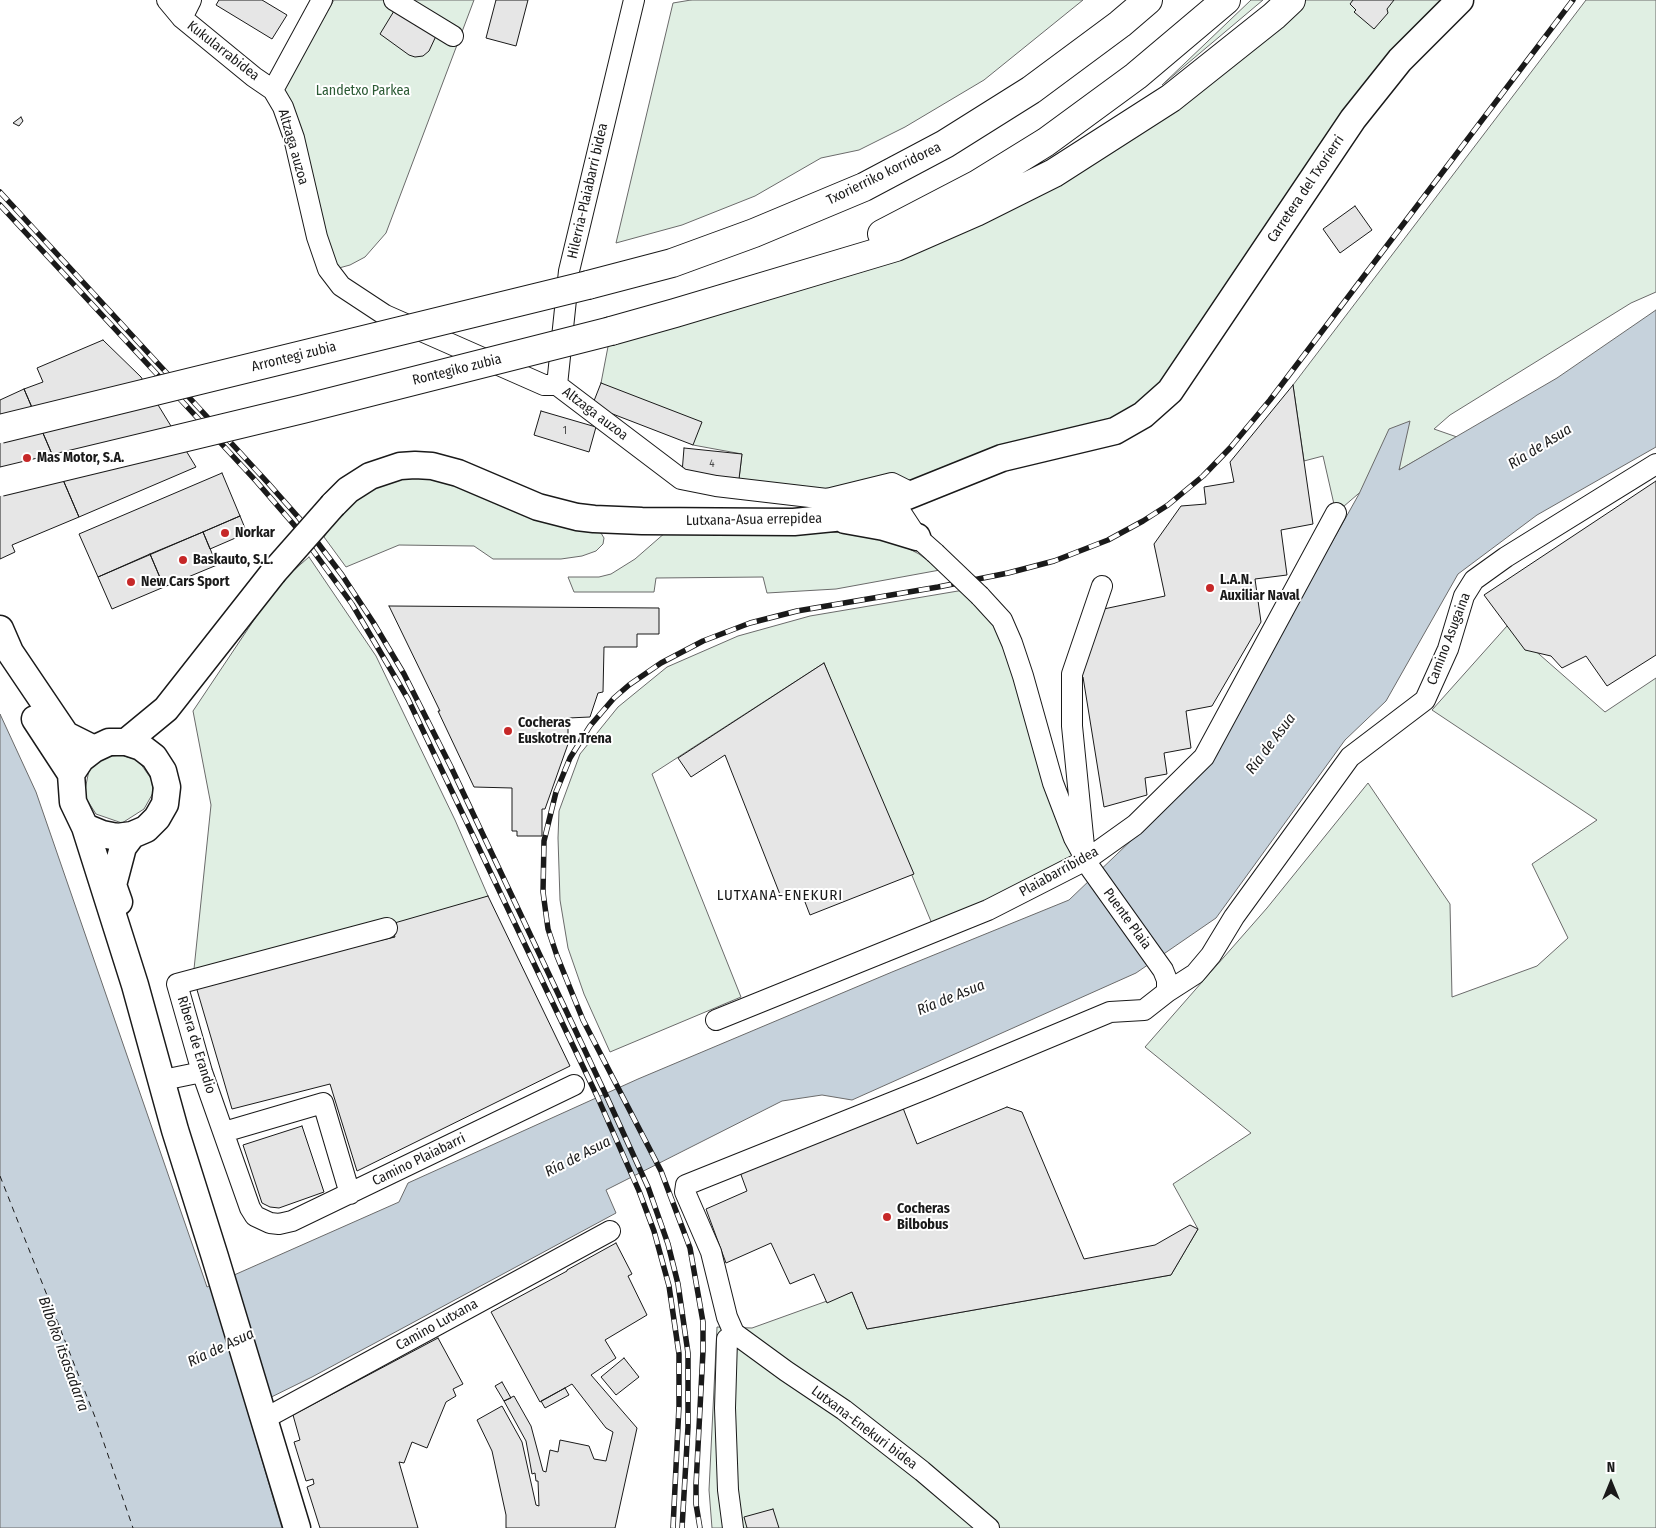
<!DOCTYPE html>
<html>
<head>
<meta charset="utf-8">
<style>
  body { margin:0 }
  #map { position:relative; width:1656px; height:1528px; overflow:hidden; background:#fff; font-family:"Fira Sans Condensed",sans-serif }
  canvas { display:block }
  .north { position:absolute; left:1586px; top:1458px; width:50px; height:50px; -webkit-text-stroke:4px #fff; paint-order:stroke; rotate:0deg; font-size:14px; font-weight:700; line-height:20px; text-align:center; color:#1a1a1a }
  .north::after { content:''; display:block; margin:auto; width:18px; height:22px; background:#1a1a1a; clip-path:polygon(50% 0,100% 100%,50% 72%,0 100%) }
</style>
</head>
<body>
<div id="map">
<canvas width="1656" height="1528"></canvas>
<div class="north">N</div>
</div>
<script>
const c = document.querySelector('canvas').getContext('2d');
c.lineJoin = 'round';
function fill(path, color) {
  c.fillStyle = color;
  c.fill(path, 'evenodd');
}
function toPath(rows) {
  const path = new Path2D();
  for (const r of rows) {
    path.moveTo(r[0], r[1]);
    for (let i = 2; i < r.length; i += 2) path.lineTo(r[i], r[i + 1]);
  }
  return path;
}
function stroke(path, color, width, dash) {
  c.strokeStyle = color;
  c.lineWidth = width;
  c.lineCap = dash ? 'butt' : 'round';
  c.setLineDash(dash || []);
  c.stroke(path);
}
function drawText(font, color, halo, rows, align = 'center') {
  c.font = font + ' "Fira Sans Condensed",sans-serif';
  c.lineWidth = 4;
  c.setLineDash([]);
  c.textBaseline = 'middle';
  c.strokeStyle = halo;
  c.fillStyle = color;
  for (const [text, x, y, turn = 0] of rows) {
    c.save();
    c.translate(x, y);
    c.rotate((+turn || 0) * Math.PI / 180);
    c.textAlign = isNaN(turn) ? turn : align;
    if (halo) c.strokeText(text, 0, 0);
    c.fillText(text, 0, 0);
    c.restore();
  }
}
const green = toPath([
  [334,0,474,0,386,233,365,257,350,265,339,268,330,254,284,90,287,79,334,0],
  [691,0,1083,0,984,80,905,127,859,150,821,158,755,196,682,225,616,243,673,3,691,0],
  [1251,0,1263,0,1162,85,1251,0],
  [1291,0,1460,0,1143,415,914,494,827,499,739,479,742,454,693,445,601,383,611,331,675,313,1054,173,1291,0],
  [1586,0,1656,0,1656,292,1631,303,1450,415,1434,429,1457,437,1399,470,1401,457,1336,513,1323,456,1304,461,1293,385,1586,0],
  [430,473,601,533,604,538,603,544,596,551,582,556,561,559,493,559,474,546,399,545,346,567,324,537,349,499,366,485,430,473],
  [798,531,853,533,896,542,919,554,940,570,836,589,767,593,763,577,656,578,654,592,574,592,568,577,599,577,611,574,635,559,666,532,798,531],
  [309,557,376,656,455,820,488,896,395,937,177,984,194,969,211,805,193,711,278,584,309,557],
  [964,590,1002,620,1086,860,935,931,824,663,652,774,741,997,610,1052,584,994,568,948,560,900,558,838,559,811,580,754,618,707,667,667,738,636,810,616,964,590],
  [1507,626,1605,712,1656,678,1656,1528,712,1528,709,1490,717,1327,752,1328,852,1292,867,1329,1171,1275,1198,1229,1173,1184,1251,1133,1145,1047,1267,908,1368,783,1450,904,1452,997,1537,966,1568,938,1532,864,1597,820,1432,710,1507,626],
  [121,755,138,760,152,780,153,793,144,809,122,823,96,814,84,795,89,770,104,757,121,755]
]);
fill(green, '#e0efe3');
stroke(green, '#6a6a6a', 1);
const water = toPath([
  [1656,310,1656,447,1537,515,1458,574,1386,701,1345,740,1216,918,1136,973,852,1100,822,1095,782,1101,606,1190,616,1213,312,1377,247,1409,282,1528,0,1528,0,714,36,792,207,1287,399,1202,408,1183,638,1079,892,972,1069,900,1209,766,1263,665,1359,494,1389,429,1410,421,1399,470,1557,378,1656,310]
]);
fill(water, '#c6d2dc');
stroke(water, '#6a6a6a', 1);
stroke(toPath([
  [0,1176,95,1417,133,1528]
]), '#1a1a1a', 1, [6, 5]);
const building = toPath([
  [219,0,262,0,287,15,272,39,216,5,219,0],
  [496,0,528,0,516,46,486,38,496,0],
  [1353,0,1394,0,1387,9,1388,13,1374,29,1354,12,1356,10,1350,4,1353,0],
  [394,11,436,36,429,51,423,56,415,57,409,55,380,34,394,11],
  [21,117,23,121,19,126,13,123,21,117],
  [1355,206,1372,230,1340,253,1323,229,1355,206],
  [103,340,141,377,196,467,79,517,24,389,43,382,37,368,103,340],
  [601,383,702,422,693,445,592,406,601,383],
  [1293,385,1313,524,1281,530,1287,575,1255,579,1261,622,1212,706,1186,711,1191,748,1164,753,1167,774,1145,778,1147,795,1104,807,1083,677,1076,676,1099,610,1165,596,1154,544,1181,506,1206,504,1204,487,1234,482,1230,462,1293,385],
  [24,389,79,517,12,545,15,552,0,559,0,400,24,389],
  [541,411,596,427,589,452,534,435,541,411],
  [684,448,742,454,739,479,682,473,684,448],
  [222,473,240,516,98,577,79,534,222,473],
  [1656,481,1656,655,1607,686,1586,656,1562,668,1551,656,1525,650,1484,595,1656,481],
  [240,516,247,533,210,549,203,532,240,516],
  [203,532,217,565,164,587,150,554,203,532],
  [150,554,164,587,112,609,98,577,150,554],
  [389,606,659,608,659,634,637,634,637,647,604,647,603,692,598,693,590,717,568,718,568,744,545,809,542,809,542,836,517,836,517,831,512,831,512,788,474,787,438,711,440,711,389,606],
  [824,663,914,874,810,915,800,889,781,897,725,755,691,777,678,758,824,663],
  [488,896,570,1066,357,1171,330,1084,232,1109,195,983,395,937,391,924,488,896],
  [1007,1107,1022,1112,1084,1259,1155,1245,1190,1225,1198,1229,1171,1275,867,1329,852,1292,827,1303,814,1274,790,1284,771,1243,726,1263,706,1209,747,1191,740,1172,903,1108,917,1144,1007,1107],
  [302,1126,324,1192,279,1208,270,1207,262,1203,243,1145,302,1126],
  [616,1243,632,1274,628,1276,647,1315,605,1340,616,1358,591,1375,637,1428,615,1528,506,1528,506,1515,492,1451,477,1420,502,1406,522,1442,536,1505,539,1506,538,1481,536,1481,535,1473,532,1474,526,1441,504,1401,514,1396,531,1426,543,1471,546,1472,550,1450,558,1452,560,1440,589,1446,594,1459,606,1461,613,1432,606,1428,572,1384,540,1402,491,1312,567,1271,567,1270,616,1243],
  [438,1338,463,1384,453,1389,456,1396,446,1402,427,1448,412,1442,404,1463,399,1462,418,1528,320,1528,307,1487,314,1484,313,1479,306,1481,294,1442,300,1440,293,1415,438,1338],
  [624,1358,639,1377,616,1395,601,1377,624,1358],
  [502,1382,511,1398,504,1401,495,1386,502,1382],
  [565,1388,569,1395,545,1408,541,1401,565,1388],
  [773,1509,779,1528,747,1528,744,1517,773,1509]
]);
fill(building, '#e6e6e6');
stroke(building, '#1a1a1a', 1);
const minor = toPath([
  [167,0,182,18,254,77,273,90,322,0],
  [394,0,453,36],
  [182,18,191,0],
  [273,90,283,107,294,138,317,237,328,269,341,286,385,315,544,385,557,385,681,479,716,486,827,499,892,483,914,494],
  [557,385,569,271,634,0],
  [894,502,917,537,935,553],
  [980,596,1002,620,1012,643,1023,676,1053,783,1074,838,1091,869,1163,970,1167,980,1167,992],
  [1084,846,1072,726,1072,674,1102,586],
  [387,928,177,984,202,1072,250,1208,255,1216,270,1223,279,1224,292,1221,574,1085],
  [716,1020,988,910,1086,860,1135,825,1204,757,1336,513],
  [168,1079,202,1072],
  [224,1132,323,1103,350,1194],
  [264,1419,610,1231],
  [733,1528,728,1490,725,1408,727,1339,734,1333],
  [989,1528,922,1471,844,1410,786,1371,734,1333,727,1317,711,1252,685,1192,686,1185,928,1088,1110,1012,1144,1010,1167,992,1195,974,1211,955,1234,917,1350,757,1425,700,1448,649,1464,596,1474,580,1506,557,1656,464]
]);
const major = toPath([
  [333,505,348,490,370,476,400,466,415,465,432,466,458,473,538,507,577,517,594,519,642,521,794,522,834,518,875,509,1002,458,1115,431,1143,415,1170,391,1353,119,1400,60,1460,0],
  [845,520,884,527,917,537],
  [0,629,10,652,66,735,94,749],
  [35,719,71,774],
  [126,742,141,747,154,757,163,771,167,787,165,804,157,818,146,829,132,835,117,837,102,834,85,827,73,802,71,774,81,759,94,749,109,742,126,742,166,709,273,573],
  [85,827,135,985,175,1130,215,1257,297,1528],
  [119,902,113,885,123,847,132,835]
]);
const highway = toPath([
  [882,234,978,184,1046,142,1136,76,1226,0],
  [588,285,672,263,754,233,864,187,945,144,1031,90,1120,24,1148,0],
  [611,331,675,313,896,247,976,212,1054,173,1171,98,1274,16,1291,0]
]);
stroke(minor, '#1a1a1a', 22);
stroke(major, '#1a1a1a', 29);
stroke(highway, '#1a1a1a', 30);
stroke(minor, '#fff', 20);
stroke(major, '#fff', 26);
stroke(highway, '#fff', 28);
const rail = toPath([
  [0,192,268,483,299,518,342,575,373,622,404,674,451,767,605,1093,648,1187,668,1244,678,1284,688,1353,688,1427,682,1528],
  [0,205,256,481,295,526,352,604,408,699,597,1096,639,1191,654,1231,669,1286,679,1354,679,1406,673,1528],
  [700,1528,696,1504,696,1485,703,1351,703,1322,690,1248,661,1171,583,1020,557,956,548,929,543,892,544,841,556,792,570,758,590,726,614,698,629,685,661,663,703,641,750,623,797,611,938,587,1008,573,1054,561,1108,540,1143,521,1168,505,1203,476,1230,448,1270,400,1573,0]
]);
stroke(rail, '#1a1a1a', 5.5);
stroke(rail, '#fff', 4, [11]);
const minorBridge = toPath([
  [935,553,980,596]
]);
const majorBridge = toPath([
  [273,573,333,505]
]);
const highwayBridge = toPath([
  [0,429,588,285],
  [0,482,303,409,611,331]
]);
stroke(minorBridge, '#1a1a1a', 22, []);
stroke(majorBridge, '#1a1a1a', 29, []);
stroke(highwayBridge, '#1a1a1a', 30, []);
stroke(minorBridge, '#fff', 20);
stroke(majorBridge, '#fff', 26);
stroke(highwayBridge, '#fff', 28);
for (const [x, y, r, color] of [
  [27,458,5,"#c62828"],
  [225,533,5,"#c62828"],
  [183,560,5,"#c62828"],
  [131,582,5,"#c62828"],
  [1210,588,5,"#c62828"],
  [508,731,5,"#c62828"],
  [887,1217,5,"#c62828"]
]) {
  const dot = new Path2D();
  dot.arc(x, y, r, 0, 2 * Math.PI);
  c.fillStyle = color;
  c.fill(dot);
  stroke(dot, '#fff', 2);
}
drawText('11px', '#4d4d4d', null, [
  ["1",565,431],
  ["4",712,464]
]);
drawText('14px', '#1a1a1a', '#fff', [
  ["Kukularrabidea",223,51,38],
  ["Altzaga auzoa",293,147,74],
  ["Txorierriko korridorea",884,174,-26],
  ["Carretera del Txorierri",1306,189,-56],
  ["Hilerria-Plaiabarri bidea",588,191,-77],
  ["Arrontegi zubia",294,357,-14],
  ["Rontegiko zubia",457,370,-14],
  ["Altzaga auzoa",595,414,37],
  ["Lutxana-Asua errepidea",754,520,-1],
  ["Camino Asugaina",1449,639,-69],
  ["Plaiabarribidea",1059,872,-29],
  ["Puente Plaia",1127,919,54],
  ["Ribera de Erandio",196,1045,73],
  ["Camino Plaiabarri",419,1160,-26],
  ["Camino Lutxana",437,1325,-29],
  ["Lutxana-Enekuri bidea",864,1428,37]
]);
drawText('14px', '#2b5a34', '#fff', [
  ["Landetxo Parkea",363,91]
]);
drawText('bold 14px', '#1a1a1a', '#fff', [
  ["Mas Motor, S.A.",37,458],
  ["Norkar",235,533],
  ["Baskauto, S.L.",193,560],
  ["L.A.N.",1220,580],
  ["Auxiliar Naval",1220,596],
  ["New Cars Sport",141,582],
  ["Cocheras",518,723],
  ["Euskotren Trena",518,739],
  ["Cocheras",897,1209],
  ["Bilbobus",897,1225]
], 'left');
drawText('italic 15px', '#1a1a1a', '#fff', [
  ["Ría de Asua",1540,447,-32],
  ["Ría de Asua",1271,744,-53],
  ["Ría de Asua",951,998,-22],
  ["Ría de Asua",578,1157,-27],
  ["Ría de Asua",221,1348,-25],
  ["Bilboko itsasadarra",63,1354,70]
]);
c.letterSpacing = '1px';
drawText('15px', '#1a1a1a', '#fff', [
  ["LUTXANA-ENEKURI",780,896]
]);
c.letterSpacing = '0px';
</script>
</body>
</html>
